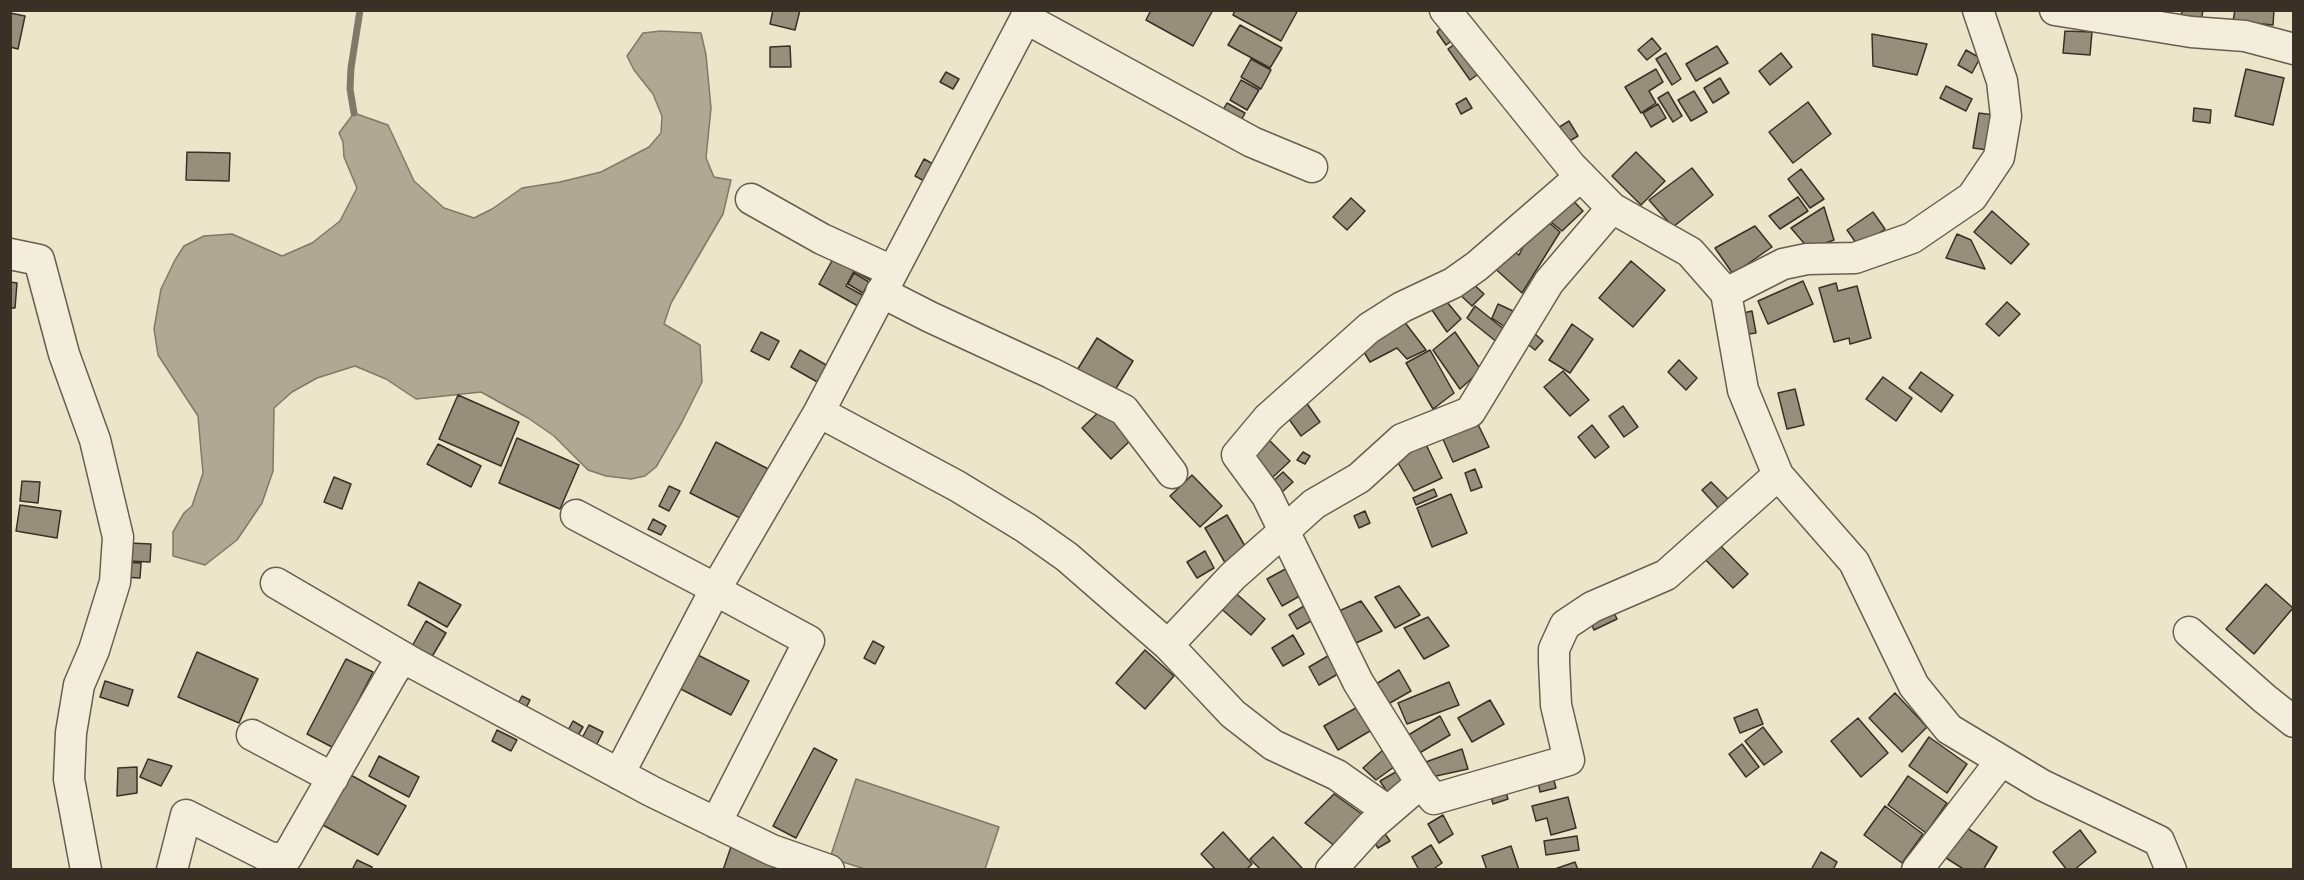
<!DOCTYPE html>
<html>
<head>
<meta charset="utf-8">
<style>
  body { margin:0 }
  #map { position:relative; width:2304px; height:880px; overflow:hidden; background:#ede5c9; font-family:"Libre Caslon Text",serif }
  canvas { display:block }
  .frame { position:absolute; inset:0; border:12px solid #3a3126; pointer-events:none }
</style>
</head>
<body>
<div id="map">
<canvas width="2304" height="880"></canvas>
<div class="frame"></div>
</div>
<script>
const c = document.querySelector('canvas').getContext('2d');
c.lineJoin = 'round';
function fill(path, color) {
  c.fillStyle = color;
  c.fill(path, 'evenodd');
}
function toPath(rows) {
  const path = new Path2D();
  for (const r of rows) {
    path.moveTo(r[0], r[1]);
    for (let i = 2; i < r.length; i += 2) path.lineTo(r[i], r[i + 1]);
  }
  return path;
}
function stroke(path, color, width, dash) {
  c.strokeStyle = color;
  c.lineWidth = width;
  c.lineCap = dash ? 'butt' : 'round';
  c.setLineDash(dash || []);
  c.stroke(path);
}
const water = toPath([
  [661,31,701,33,706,55,711,108,706,158,714,177,731,180,723,214,671,303,664,324,700,345,702,382,682,422,656,467,645,476,631,479,606,476,588,470,554,436,528,418,481,392,416,399,386,379,355,366,317,378,292,392,274,408,273,471,262,503,237,540,205,565,173,556,173,532,184,513,192,506,203,473,201,451,198,416,158,355,154,329,161,289,175,260,184,246,204,236,232,234,282,256,312,243,340,221,357,188,344,157,343,142,339,133,354,113,388,125,414,181,444,208,474,218,492,209,522,188,560,182,601,172,649,147,661,133,662,116,653,94,634,70,627,56,643,33,661,31],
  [856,779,999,827,985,869,865,869,830,858,856,779]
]);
fill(water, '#b0a892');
stroke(water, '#817867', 1.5);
stroke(toPath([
  [354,113,350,89,351,68,360,10]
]), '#817867', 7);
const building = toPath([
  [773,10,800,10,795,30,770,24,773,10],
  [1151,10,1213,10,1193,46,1146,20,1151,10],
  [1235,10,1298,10,1281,41,1233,15,1235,10],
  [2182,10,2203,10,2201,22,2181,19,2182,10],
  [2235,10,2274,10,2273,25,2233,21,2235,10],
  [10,13,25,16,18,49,10,47,10,13],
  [1449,17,1462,33,1446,45,1437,32,1449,17],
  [1240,25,1282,48,1270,68,1228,45,1240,25],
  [2065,31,2092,32,2090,55,2063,53,2065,31],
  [1872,34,1927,44,1917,75,1873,66,1872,34],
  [1464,37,1487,68,1470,80,1448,49,1464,37],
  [1652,38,1661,49,1647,60,1638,50,1652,38],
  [790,46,791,67,770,67,770,47,790,46],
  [1717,46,1728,63,1696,81,1686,64,1717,46],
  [1966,50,1980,58,1972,73,1958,65,1966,50],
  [1666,53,1681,79,1672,85,1656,59,1666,53],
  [1781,53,1792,67,1770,85,1759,71,1781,53],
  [1251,59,1271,70,1261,89,1241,77,1251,59],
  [1656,69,1663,82,1649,91,1656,103,1641,113,1625,87,1656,69],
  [2246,69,2284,78,2273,125,2235,116,2246,69],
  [946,72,959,79,953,89,940,82,946,72],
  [1720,78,1729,93,1713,103,1704,88,1720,78],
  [1241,80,1259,90,1247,110,1230,100,1241,80],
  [1946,86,1972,99,1966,111,1940,98,1946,86],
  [1694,91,1707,112,1691,121,1678,100,1694,91],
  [1668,92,1682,116,1673,122,1658,98,1668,92],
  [1466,98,1472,108,1461,114,1456,104,1466,98],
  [1808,102,1831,134,1793,163,1769,132,1808,102],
  [1227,103,1245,113,1238,127,1219,117,1227,103],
  [1658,104,1666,118,1651,127,1643,113,1658,104],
  [2194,108,2211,110,2210,123,2193,121,2194,108],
  [1979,113,1994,115,1988,150,1973,148,1979,113],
  [1569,121,1578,136,1566,143,1558,128,1569,121],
  [187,152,230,153,229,181,186,180,187,152],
  [1636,152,1665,181,1641,205,1612,176,1636,152],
  [924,159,935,165,926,182,915,176,924,159],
  [1692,168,1713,195,1673,227,1649,200,1692,168],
  [1801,169,1824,199,1810,208,1788,179,1801,169],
  [1565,192,1583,211,1562,231,1540,213,1565,192],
  [1798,197,1808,211,1780,229,1769,216,1798,197],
  [1351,198,1365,211,1347,230,1333,217,1351,198],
  [1824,207,1834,240,1809,249,1791,228,1824,207],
  [1992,211,2029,244,2011,264,1974,232,1992,211],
  [1873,212,1885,229,1859,247,1847,230,1873,212],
  [1539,214,1560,232,1522,293,1490,264,1505,245,1519,255,1539,214],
  [1755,226,1772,247,1733,274,1715,248,1755,226],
  [1957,234,1971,240,1985,269,1946,258,1957,234],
  [838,250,878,272,872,281,854,271,846,286,864,296,858,306,819,284,838,250],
  [1631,261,1665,290,1633,327,1599,298,1631,261],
  [854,273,869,282,863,293,848,284,854,273],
  [1467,278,1484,294,1472,306,1455,290,1467,278],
  [1803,281,1813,304,1768,324,1758,301,1803,281],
  [10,282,17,283,15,308,10,308,10,282],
  [1836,283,1838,291,1857,286,1871,338,1850,344,1849,338,1834,342,1819,288,1836,283],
  [1442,296,1461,319,1447,332,1430,307,1442,296],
  [2007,302,2020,314,1999,336,1986,324,2007,302],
  [1498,304,1513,311,1505,327,1492,318,1498,304],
  [1475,306,1505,330,1498,343,1467,318,1475,306],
  [1752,311,1756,333,1742,335,1739,314,1752,311],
  [1400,316,1426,350,1407,359,1397,348,1370,362,1359,344,1400,316],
  [1572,324,1593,339,1570,373,1549,360,1572,324],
  [1527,327,1543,341,1535,350,1519,337,1527,327],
  [761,332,779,341,769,360,751,351,761,332],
  [1455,332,1481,370,1460,389,1433,350,1455,332],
  [1097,338,1133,361,1110,398,1074,375,1097,338],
  [800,350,828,366,819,383,791,367,800,350],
  [1430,350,1454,393,1433,409,1406,363,1430,350],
  [1679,360,1697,378,1686,390,1668,372,1679,360],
  [1563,371,1589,400,1570,416,1544,387,1563,371],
  [1921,372,1953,395,1941,412,1909,388,1921,372],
  [1883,377,1912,398,1896,421,1866,399,1883,377],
  [1795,389,1804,425,1787,429,1778,393,1795,389],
  [458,395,519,422,501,466,439,439,458,395],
  [1303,398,1320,422,1301,436,1284,412,1303,398],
  [1623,406,1638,427,1624,437,1609,416,1623,406],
  [1104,407,1133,438,1111,459,1082,428,1104,407],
  [1473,414,1489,447,1453,462,1439,430,1473,414],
  [1592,425,1609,447,1595,458,1578,437,1592,425],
  [1422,436,1442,478,1414,491,1392,452,1422,436],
  [1266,437,1290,461,1272,478,1249,453,1266,437],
  [517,438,579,465,560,509,499,483,517,438],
  [716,442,774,472,748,522,690,493,716,442],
  [438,444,481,466,471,487,427,464,438,444],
  [1303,452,1310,456,1305,464,1297,460,1303,452],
  [1475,469,1482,487,1471,491,1465,473,1475,469],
  [1283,472,1293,482,1281,493,1271,483,1283,472],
  [1192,475,1222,506,1200,527,1170,496,1192,475],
  [334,477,351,484,342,509,324,502,334,477],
  [22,481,40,482,38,503,20,501,22,481],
  [1711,482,1731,502,1721,511,1702,490,1711,482],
  [669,486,680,491,669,511,659,506,669,486],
  [1434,489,1437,496,1416,505,1413,498,1434,489],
  [1451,494,1467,533,1432,547,1417,508,1451,494],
  [20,505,61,511,57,538,16,531,20,505],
  [1365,511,1370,523,1359,528,1354,516,1365,511],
  [1227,515,1249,553,1227,566,1205,528,1227,515],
  [653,519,666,526,661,535,648,529,653,519],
  [1712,537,1748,574,1733,588,1697,551,1712,537],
  [129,543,151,544,150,562,128,561,129,543],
  [1205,551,1214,568,1197,578,1187,562,1205,551],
  [123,562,141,563,140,578,122,577,123,562],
  [1291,566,1305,593,1282,606,1267,579,1291,566],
  [419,582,461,605,447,627,408,605,419,582],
  [2266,584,2293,608,2254,654,2226,629,2266,584],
  [1399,586,1420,615,1395,628,1375,597,1399,586],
  [1231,589,1265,619,1251,635,1217,605,1231,589],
  [1603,589,1617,619,1594,630,1580,599,1603,589],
  [1361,601,1382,631,1356,643,1337,612,1361,601],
  [1304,606,1313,620,1297,629,1289,615,1304,606],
  [1428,617,1449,646,1424,659,1404,628,1428,617],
  [426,621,446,633,430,660,410,650,426,621],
  [1293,635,1304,654,1283,666,1272,648,1293,635],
  [873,641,884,647,875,664,864,658,873,641],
  [1145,650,1174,676,1145,709,1116,683,1145,650],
  [690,651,749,681,731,715,673,685,690,651],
  [197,652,258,679,239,723,178,697,197,652],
  [1333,653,1343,671,1319,685,1309,667,1333,653],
  [346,659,373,672,334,748,307,734,346,659],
  [1399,670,1411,691,1383,707,1371,687,1399,670],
  [105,681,133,690,128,706,100,697,105,681],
  [1449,682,1459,705,1407,724,1398,703,1449,682],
  [1895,693,1927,727,1902,752,1869,718,1895,693],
  [522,696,530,700,523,714,515,710,522,696],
  [1490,700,1504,724,1472,742,1458,718,1490,700],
  [1361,705,1375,728,1338,750,1324,726,1361,705],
  [1757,709,1763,724,1740,733,1734,718,1757,709],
  [1440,716,1450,735,1416,755,1405,737,1440,716],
  [1858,718,1888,753,1861,777,1831,741,1858,718],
  [573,721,583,727,577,737,567,732,573,721],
  [589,725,603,732,596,746,582,738,589,725],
  [1763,727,1782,752,1764,765,1745,741,1763,727],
  [497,730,517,740,511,751,492,741,497,730],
  [1929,737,1967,764,1947,793,1909,766,1929,737],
  [1742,744,1759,767,1746,777,1729,754,1742,744],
  [814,748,837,760,796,838,773,826,814,748],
  [1384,749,1398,764,1376,780,1363,768,1384,749],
  [1462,749,1468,769,1427,778,1423,763,1462,749],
  [379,756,419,777,409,797,369,776,379,756],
  [148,759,172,766,161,786,140,777,148,759],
  [137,767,137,793,117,796,118,768,137,767],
  [1401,769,1410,783,1389,795,1380,781,1401,769],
  [349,774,406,806,378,855,321,824,349,774],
  [1908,776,1947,803,1926,833,1888,805,1908,776],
  [1553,777,1556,788,1540,792,1538,781,1553,777],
  [1504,786,1508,799,1493,804,1489,790,1504,786],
  [1334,794,1370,820,1340,850,1305,823,1334,794],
  [1568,797,1576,828,1551,835,1547,818,1536,821,1532,806,1568,797],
  [1885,806,1923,834,1902,863,1864,835,1885,806],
  [1443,815,1453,834,1439,843,1428,824,1443,815],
  [1962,825,1997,847,1983,870,1965,870,1943,856,1962,825],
  [2080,830,2096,852,2074,870,2067,870,2053,852,2080,830],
  [1383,831,1390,841,1378,848,1372,838,1383,831],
  [1223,832,1252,864,1246,870,1216,870,1201,854,1223,832],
  [1577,836,1579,850,1546,855,1544,841,1577,836],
  [1273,837,1302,868,1301,870,1261,870,1250,859,1273,837],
  [733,841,792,870,723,870,733,841],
  [1431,845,1442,863,1432,870,1419,870,1412,857,1431,845],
  [1511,846,1519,870,1487,870,1482,856,1511,846],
  [1821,852,1837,862,1833,870,1811,870,1821,852],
  [357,860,372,867,371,870,352,870,357,860],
  [1575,862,1578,870,1552,870,1575,862]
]);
fill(building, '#978f7b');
stroke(building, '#3a3126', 1.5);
const minor = toPath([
  [1445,10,1571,166,1612,208,1690,252,1726,293,1743,390,1778,475,1854,562,1914,686,1949,729,2042,785,2159,841,2171,870],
  [2055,10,2191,32,2245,36,2294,49],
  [1027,19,1252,142,1312,167],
  [751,199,822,239,892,271],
  [10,254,39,260,64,354,95,440,118,537,115,582,94,650,79,685,71,733,69,779,86,870],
  [881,292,930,317,1051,373,1124,410,1172,473],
  [1726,293,1783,264,1807,259,1855,258,1912,238,1972,197,1999,157,2006,116,2002,81,1978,10],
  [819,412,957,486,1026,528,1067,557,1168,645,1233,714,1273,745,1337,775,1388,811],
  [576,515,703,582,715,590,809,641,716,823],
  [276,583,413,663],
  [2189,632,2265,699,2294,722],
  [1168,645,1233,576,1284,531,1267,496,1237,455,1268,418,1369,328,1402,307,1453,283,1477,266,1581,176],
  [252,735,333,778],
  [619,774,715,590,819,412,1030,10],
  [1421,783,1434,799,1569,760,1556,705,1554,662,1554,649,1565,625,1592,607,1666,575,1778,475],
  [172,870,186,815,271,858,287,857,393,672,402,660,413,663,651,791,772,850,829,870],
  [1331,870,1371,826,1421,783,1358,682,1284,531,1314,504,1359,478,1402,439,1470,412,1549,282,1612,208],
  [1917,870,2001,761]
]);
stroke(minor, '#675e4f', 33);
stroke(minor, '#f3eedc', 30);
</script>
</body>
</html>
